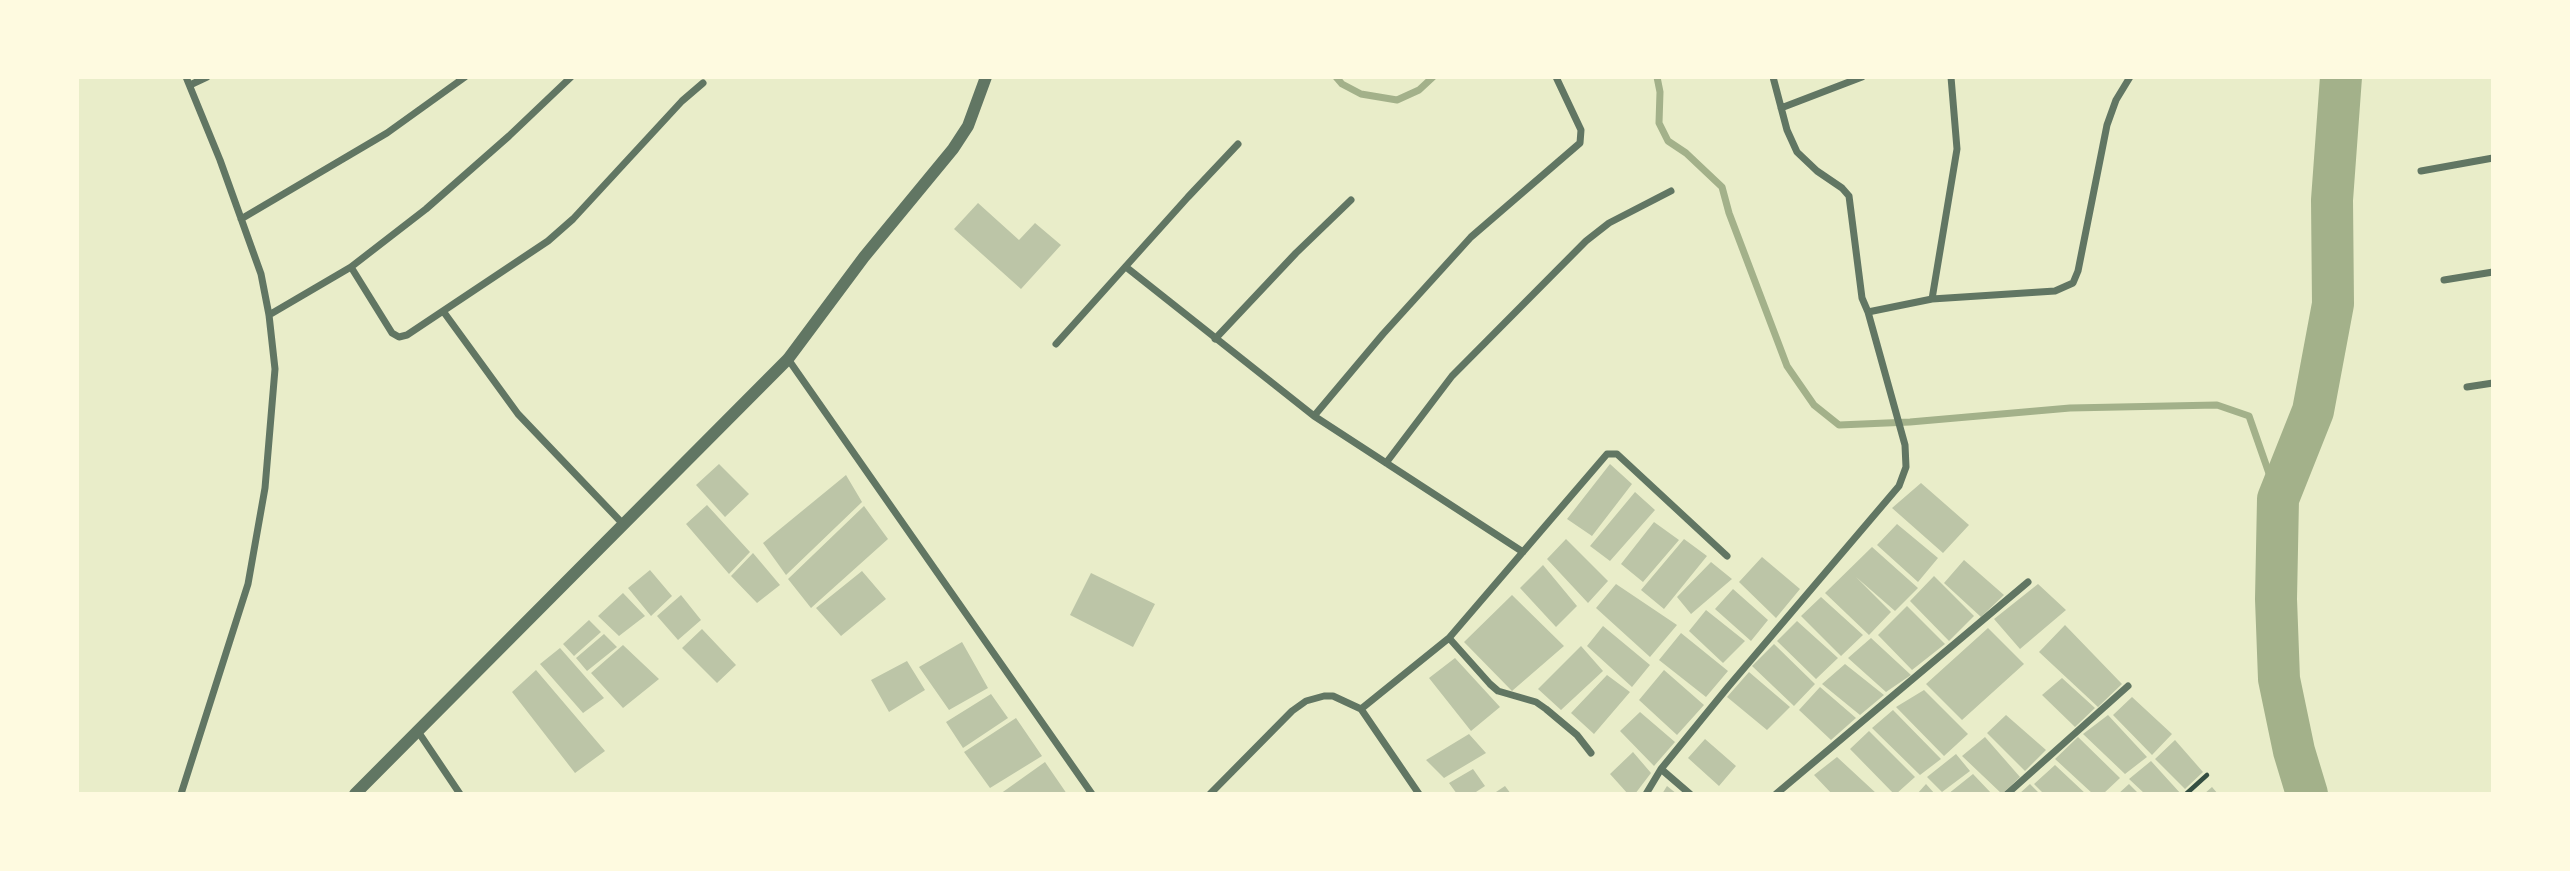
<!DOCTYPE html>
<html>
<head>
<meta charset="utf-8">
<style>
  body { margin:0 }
  #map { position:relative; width:2570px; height:871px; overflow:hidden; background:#e9edc9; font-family:Overpass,sans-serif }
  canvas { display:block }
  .frame { position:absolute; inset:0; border:79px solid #fefae0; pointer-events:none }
</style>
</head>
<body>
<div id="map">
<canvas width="2570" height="871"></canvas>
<div class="frame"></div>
</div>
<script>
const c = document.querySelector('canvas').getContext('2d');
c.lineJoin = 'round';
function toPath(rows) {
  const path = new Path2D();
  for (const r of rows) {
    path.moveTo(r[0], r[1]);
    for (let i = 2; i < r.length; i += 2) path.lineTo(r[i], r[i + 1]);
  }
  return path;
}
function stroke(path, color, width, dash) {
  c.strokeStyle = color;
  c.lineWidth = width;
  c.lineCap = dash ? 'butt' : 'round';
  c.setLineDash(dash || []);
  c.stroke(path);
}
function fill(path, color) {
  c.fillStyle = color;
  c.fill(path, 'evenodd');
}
stroke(toPath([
  [1336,77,1342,84,1361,94,1397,100,1419,90,1433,77],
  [1657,77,1660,92,1659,123,1668,141,1686,153,1722,187,1729,213,1787,366,1814,405,1839,425,1910,422,2070,408,2217,405,2249,416,2278,499]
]), '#a3b18a', 7);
stroke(toPath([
  [2307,794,2294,751,2279,679,2276,599,2278,499,2313,411,2333,304,2332,200,2341,77]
]), '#a3b18a', 42);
fill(toPath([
  [978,203,1019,240,1035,223,1061,245,1021,289,954,229],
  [719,464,749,494,725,517,696,485],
  [1610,464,1632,484,1592,536,1567,519],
  [846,475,862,502,786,575,763,543],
  [1921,483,1969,525,1943,553,1892,508],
  [1635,492,1655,510,1610,561,1590,546],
  [707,505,750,552,729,574,686,524],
  [864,506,888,539,811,608,788,579],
  [1654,522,1679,540,1643,582,1621,564],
  [1897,524,1938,558,1918,582,1877,545],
  [1566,539,1608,581,1588,603,1547,559],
  [1684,539,1707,556,1664,609,1641,590],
  [1872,547,1918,588,1895,611,1856,577,1891,612,1869,635,1825,593],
  [753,553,780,585,757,603,731,576],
  [1762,557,1800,589,1776,618,1739,582],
  [1964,560,2004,595,1981,617,1944,583],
  [1711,562,1732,579,1691,614,1677,597],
  [1543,565,1577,606,1556,627,1520,588],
  [650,570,672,596,651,616,628,588],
  [862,571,886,599,841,636,816,608],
  [1091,573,1155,604,1133,647,1070,615],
  [1934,576,1974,616,1949,641,1910,601],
  [1616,584,1677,625,1650,657,1596,608],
  [2038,584,2066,610,2020,649,1994,619],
  [1733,589,1768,620,1751,641,1715,609],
  [623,593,645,616,619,636,598,616],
  [681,595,701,620,678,640,657,616],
  [1512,595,1564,646,1512,691,1464,642],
  [1821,597,1863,635,1841,656,1801,616],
  [1907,606,1945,644,1912,670,1878,635],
  [1706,610,1745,641,1723,663,1689,631],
  [589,620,601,632,574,656,563,644],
  [1797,621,1838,658,1816,679,1777,641],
  [2065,625,2122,684,2098,707,2039,652],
  [1603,626,1650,665,1632,687,1587,646],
  [1988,628,2024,664,1962,720,1926,684],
  [702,629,736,665,717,683,682,648],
  [1681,633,1728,671,1706,697,1659,660],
  [604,634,617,647,587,671,576,658],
  [1871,638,1911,675,1886,692,1848,658],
  [962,642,988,688,949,710,919,667],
  [1774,644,1815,684,1794,706,1752,666],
  [623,645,659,679,623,708,591,673],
  [1581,646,1603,671,1561,710,1538,689],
  [560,648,604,698,583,713,540,664],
  [1455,658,1500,707,1471,731,1429,678],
  [907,661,925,690,889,712,871,680],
  [1845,664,1884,695,1860,715,1822,684],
  [536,670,605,751,575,773,512,692],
  [1664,670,1704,705,1677,735,1639,700],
  [1749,672,1790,707,1767,730,1727,697],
  [1607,675,1630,692,1594,734,1571,713],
  [2062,678,2095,708,2075,727,2042,695],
  [1820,687,1856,718,1831,740,1799,710],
  [1924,690,1968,734,1944,756,1896,707],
  [991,694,1008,718,963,748,946,722],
  [2132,697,2172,734,2152,755,2113,715],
  [1893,710,1941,759,1920,775,1872,728],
  [1640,712,1675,742,1654,766,1620,731],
  [2006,715,2046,750,2025,771,1987,733],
  [2108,715,2147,757,2125,774,2083,734],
  [1016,718,1042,756,990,788,964,752],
  [1869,731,1915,777,1896,794,1894,794,1850,749],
  [1469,734,1486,753,1444,778,1426,760],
  [1985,737,2020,777,2002,794,1962,756],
  [2078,737,2120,778,2103,794,2093,794,2055,759],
  [1705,739,1736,766,1719,786,1688,758],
  [2175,740,2203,772,2185,789,2155,759],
  [1633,752,1651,773,1635,794,1628,794,1610,774],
  [1956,754,1970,771,1942,792,1927,777],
  [1837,757,1877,794,1832,794,1814,775],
  [2151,761,2181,794,2145,794,2129,779],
  [1045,762,1067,794,1000,794],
  [2055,765,2086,794,2044,794,2034,784],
  [1473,769,1485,786,1473,794,1457,794,1449,783],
  [1973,774,1992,794,1948,794],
  [1926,784,1935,794,1917,794],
  [2030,784,2040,794,2019,794],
  [2129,784,2139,794,2118,794],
  [1505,786,1511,794,1493,794],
  [1667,786,1677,794,1662,794],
  [2212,787,2218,794,2204,794]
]), '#bcc5a7');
stroke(toPath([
  [2186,794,2207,775]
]), '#344e41', 4.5);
stroke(toPath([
  [1773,77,1787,130,1797,152,1817,171,1842,188,1849,196,1862,298,1868,312,1932,299,2055,291,2073,283,2078,271,2107,125,2116,100,2130,77],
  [190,85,207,77],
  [1781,108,1862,77],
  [2421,171,2493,158],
  [241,219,387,133,465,77],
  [351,267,392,333,399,337,407,335,548,241,573,219,682,101,703,83],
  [1126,267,1314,416,1523,552],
  [2444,280,2493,272],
  [1932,299,1957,149,1951,77],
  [443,311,518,414,623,524],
  [269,315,351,267,426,209,509,136,571,77],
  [1215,339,1296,253,1351,200],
  [1056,344,1188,197,1238,144],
  [788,359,1092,794],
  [2467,387,2493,383],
  [1314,416,1383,334,1471,237,1580,143,1581,130,1556,77],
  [1386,463,1452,376,1586,241,1609,223,1671,191],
  [1449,638,1490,684,1498,691,1536,702,1546,709,1577,735,1591,753],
  [1361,709,1449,638,1607,454,1617,454,1727,556],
  [1361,709,1419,794],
  [417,730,460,794],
  [1661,769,1690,794],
  [181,794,248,584,265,488,275,369,269,315,261,274,220,160,186,77],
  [1210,794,1292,711,1306,701,1324,696,1333,696,1361,709],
  [1646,794,1661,769,1728,687,1899,486,1906,467,1905,445,1868,312],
  [1776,794,2028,582],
  [2007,794,2128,686]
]), '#617663', 7);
stroke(toPath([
  [355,794,788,359,864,257,953,149,968,126,986,77]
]), '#617663', 12);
</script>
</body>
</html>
